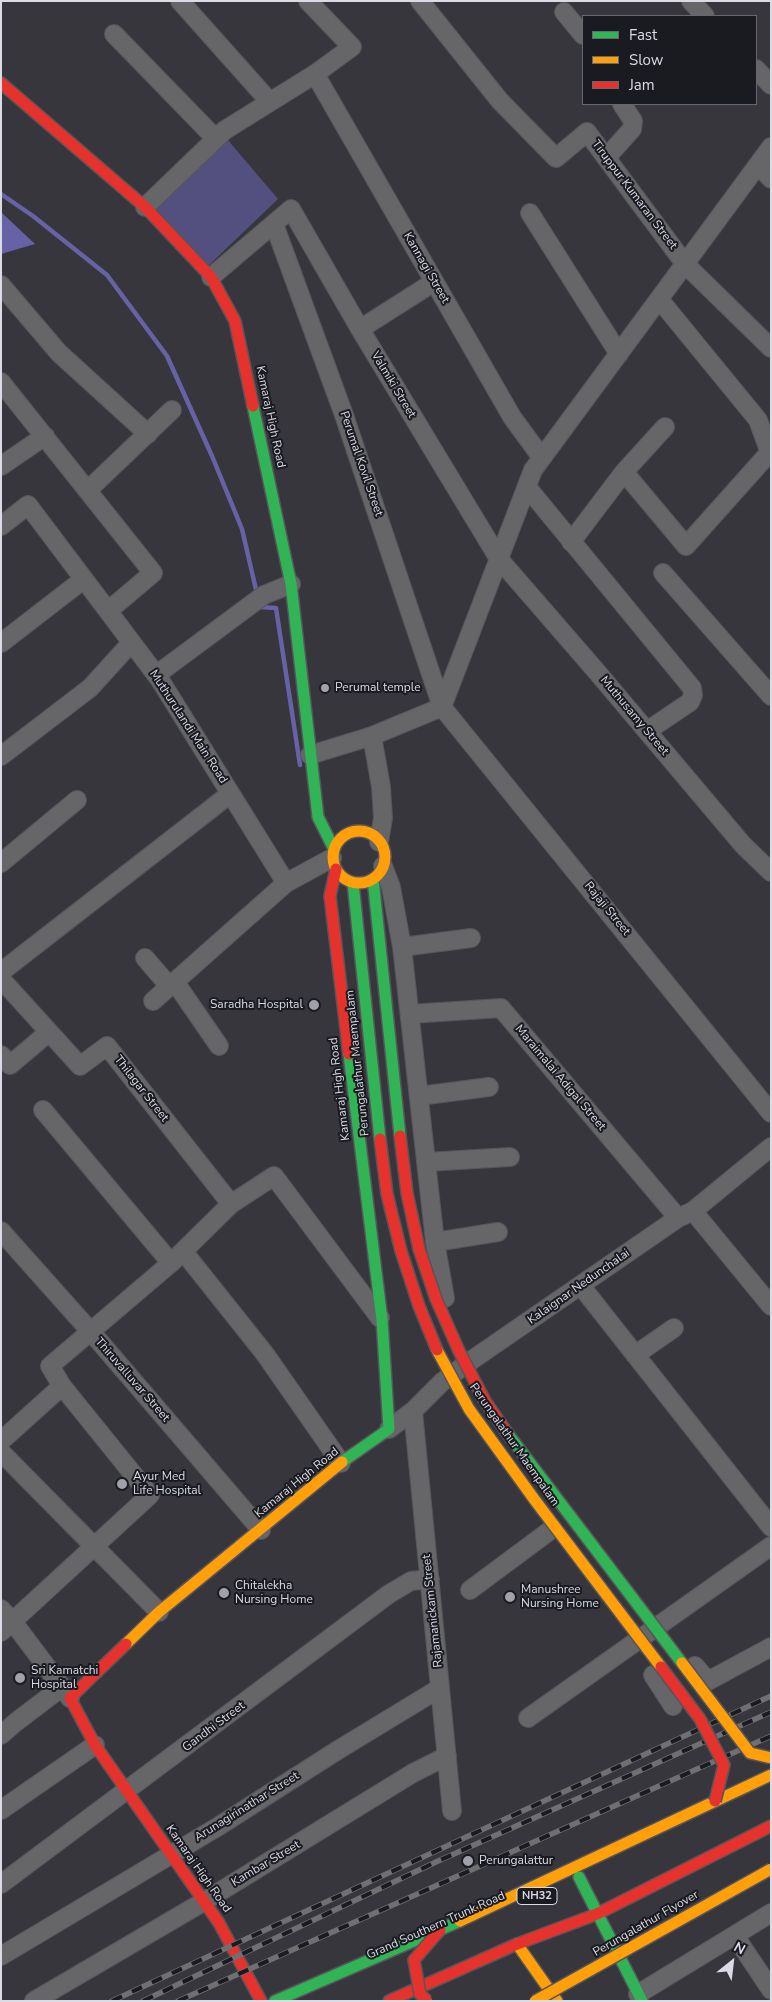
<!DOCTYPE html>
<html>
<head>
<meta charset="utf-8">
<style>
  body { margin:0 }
  #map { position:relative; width:772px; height:2002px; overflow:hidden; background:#36363c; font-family:"Nunito Sans",sans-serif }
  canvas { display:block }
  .frame { position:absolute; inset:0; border:2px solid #dbdbe5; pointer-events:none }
  .legend { position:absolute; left:582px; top:15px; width:175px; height:90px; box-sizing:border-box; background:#1a1a21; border:1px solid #67676f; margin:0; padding:6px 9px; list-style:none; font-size:15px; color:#dbdbe5 }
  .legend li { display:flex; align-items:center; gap:10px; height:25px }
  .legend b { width:25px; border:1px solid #67676f }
  .north { position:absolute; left:707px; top:1937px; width:50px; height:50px; -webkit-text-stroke:4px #1a1a21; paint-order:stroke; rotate:29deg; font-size:14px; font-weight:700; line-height:20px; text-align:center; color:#dbdbe5 }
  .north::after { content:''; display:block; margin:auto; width:18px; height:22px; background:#dbdbe5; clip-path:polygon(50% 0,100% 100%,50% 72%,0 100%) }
</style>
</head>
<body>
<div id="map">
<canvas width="772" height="2002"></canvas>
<div class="frame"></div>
<ul class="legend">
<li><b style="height:6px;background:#30b455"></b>Fast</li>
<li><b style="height:6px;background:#ff9f0a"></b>Slow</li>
<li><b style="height:6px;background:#e5322d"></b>Jam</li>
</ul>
<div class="north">N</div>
</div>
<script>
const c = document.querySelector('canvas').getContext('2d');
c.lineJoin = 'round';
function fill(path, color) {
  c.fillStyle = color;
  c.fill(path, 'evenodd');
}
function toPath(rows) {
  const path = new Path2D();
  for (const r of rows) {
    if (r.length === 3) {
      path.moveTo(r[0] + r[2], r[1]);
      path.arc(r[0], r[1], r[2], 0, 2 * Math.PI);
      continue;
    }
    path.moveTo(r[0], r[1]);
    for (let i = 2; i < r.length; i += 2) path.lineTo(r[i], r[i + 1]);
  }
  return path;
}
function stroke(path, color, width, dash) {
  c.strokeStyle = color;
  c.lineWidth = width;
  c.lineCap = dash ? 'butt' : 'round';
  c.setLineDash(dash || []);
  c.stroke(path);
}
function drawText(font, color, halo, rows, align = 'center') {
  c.font = font + ' "Nunito Sans",sans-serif';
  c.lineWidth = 4;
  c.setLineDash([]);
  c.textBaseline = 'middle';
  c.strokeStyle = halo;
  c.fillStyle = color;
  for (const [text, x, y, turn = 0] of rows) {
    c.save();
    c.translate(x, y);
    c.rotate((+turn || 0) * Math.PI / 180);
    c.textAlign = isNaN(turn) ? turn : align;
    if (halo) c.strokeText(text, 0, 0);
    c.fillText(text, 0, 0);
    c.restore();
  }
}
fill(toPath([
  [227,139,278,199,208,266,154,211]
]), '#535080');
fill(toPath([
  [1,212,35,244,1,254]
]), '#6762a6');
stroke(toPath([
  [1,194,33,216,107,275,167,356,212,456,242,529,257,594],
  [259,604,260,607,276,608,300,765]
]), '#6762a6', 4.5);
const street = toPath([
  [180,1,270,102],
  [420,1,500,101,556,158,587,132,685,264,771,348],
  [691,1,705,16],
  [564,12,583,35],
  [114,34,215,138],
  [756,69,771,85],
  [315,74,512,417,542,458],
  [606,158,632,129,633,121,622,104],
  [758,165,771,179],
  [145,207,225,130,315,74,352,47,308,1],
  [530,213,619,354],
  [274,224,344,415,442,707,771,1113],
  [211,277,291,209,360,329,499,559,597,672,743,845,771,872],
  [1,285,59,353,148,434],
  [659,299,758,420,771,456],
  [360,329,434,282],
  [1,382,153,573,108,611],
  [1,466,45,436],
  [624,472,665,427],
  [527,487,692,688,693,695,690,702,647,731],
  [88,490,172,410],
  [1,526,28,505,160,680,286,883],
  [571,542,624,472,686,546,769,453],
  [663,573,771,696],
  [1,643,84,579],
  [156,675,264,595,291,584],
  [372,736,381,787,383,818,379,842],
  [310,755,372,736,442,707,533,470,771,147],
  [1,756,90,688,131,643],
  [1,863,77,800],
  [383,866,391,887,402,947,435,1242,445,1298],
  [402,947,471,938],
  [145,958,170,987],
  [1,972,230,794],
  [1,979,80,1066,107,1046,231,1204],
  [175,982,219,1046],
  [153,1001,286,883,332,858],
  [410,1014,501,1008,678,1218],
  [1,1055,10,1065,49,1032],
  [419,1096,489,1087],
  [43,1110,171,1263],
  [426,1162,510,1157],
  [693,1211,771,1306],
  [1,1231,99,1341,261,1530],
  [435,1242,498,1232],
  [183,1251,265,1354,341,1463],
  [581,1286,771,1527],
  [635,1355,674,1328],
  [413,1411,452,1811],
  [389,1429,413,1411,442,1382,469,1362,678,1218,693,1211,771,1147],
  [1,1441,62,1386],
  [1,1452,159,1612],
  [470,1590,548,1532],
  [1,1609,13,1622,70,1698],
  [1,1632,150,1495,62,1386,50,1366,171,1263,231,1204,274,1176,380,1318],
  [695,1666,708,1681,771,1647],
  [653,1675,673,1706],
  [528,1718,771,1546],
  [1,1735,16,1722,62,1687],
  [1,1810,95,1745],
  [1,1884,389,1594,411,1581,430,1579],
  [735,1936,771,1990],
  [1,1956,219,1826,338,1750,440,1688],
  [638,1994,771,1913],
  [34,2001,203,1902,413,1773,447,1756]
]);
const fast = toPath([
  [253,406,291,584,318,817,334,849],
  [373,879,400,1136],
  [353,883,380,1139],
  [342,1462,389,1429,382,1320,349,1054],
  [579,1877,642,2001],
  [275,2001,460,1921]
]);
const slow = toPath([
  [359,857,26],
  [126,1644,159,1612,342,1462],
  [460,1921,771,1775],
  [517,1944,557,2001]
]);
const jam = toPath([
  [1,83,145,207,211,277,235,321,253,406],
  [336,869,330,896,349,1054],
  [126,1644,70,1698,95,1745,219,1923,261,2001],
  [389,2001,517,1944,597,1914,771,1826]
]);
stroke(street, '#55555a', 20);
stroke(fast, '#55555a', 14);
stroke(slow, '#55555a', 14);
stroke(jam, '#55555a', 14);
stroke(street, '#666669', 18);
stroke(fast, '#30b455', 11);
stroke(slow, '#ff9f0a', 11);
stroke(jam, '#e5322d', 11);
const rail = toPath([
  [112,2001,771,1696],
  [143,2001,436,1862,771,1712],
  [178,2001,771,1736]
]);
stroke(rail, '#707073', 5.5);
stroke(rail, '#1a1a21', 4, [11]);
const fastBridge = toPath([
  [508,1434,682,1663]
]);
const slowBridge = toPath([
  [437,1350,469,1409,534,1499,661,1667],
  [682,1663,750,1753,771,1758],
  [535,2001,771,1869]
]);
const jamBridge = toPath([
  [400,1136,407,1193,419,1249,436,1299,459,1351,485,1401,508,1434],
  [380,1139,387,1194,401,1251,419,1306,437,1350],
  [661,1667,700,1719,724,1765,715,1801],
  [427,2001,420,1994,414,1960,440,1930]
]);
stroke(fastBridge, '#55555a', 14, []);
stroke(slowBridge, '#55555a', 14, []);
stroke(jamBridge, '#55555a', 14, []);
stroke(fastBridge, '#30b455', 11);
stroke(slowBridge, '#ff9f0a', 11);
stroke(jamBridge, '#e5322d', 11);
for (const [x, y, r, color] of [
  [325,688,5,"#a1a1aa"],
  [314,1005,6,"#a1a1aa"],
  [122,1484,6,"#a1a1aa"],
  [224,1593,6,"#a1a1aa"],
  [510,1597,6,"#a1a1aa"],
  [20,1678,6,"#a1a1aa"],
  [468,1861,6,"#a1a1aa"]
]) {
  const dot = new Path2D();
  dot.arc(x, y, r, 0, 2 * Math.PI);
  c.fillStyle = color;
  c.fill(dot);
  stroke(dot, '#1a1a21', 2);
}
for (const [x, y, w] of [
  [537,1896,40]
]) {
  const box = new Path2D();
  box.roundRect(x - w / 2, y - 8.5, w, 17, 4);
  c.fillStyle = '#1a1a21';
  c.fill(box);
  stroke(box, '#dbdbe5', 1);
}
drawText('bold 11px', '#dbdbe5', null, [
  ["NH32",537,1896]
]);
drawText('12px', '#dbdbe5', '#1a1a21', [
  ["Tiruppur Kumaran Street",634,195,53],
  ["Kannagi Street",426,268,60],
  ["Valmiki Street",393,385,59],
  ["Kamaraj High Road",270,417,78],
  ["Perumal Kovil Street",361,464,71],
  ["Muthusamy Street",634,716,50],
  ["Muthurulandi Main Road",188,727,57],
  ["Rajaji Street",607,909,51],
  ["Perungalathur Maempalam",358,1063,-96],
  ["Maraimalai Adigal Street",560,1078,50],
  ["Thilagar Street",141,1089,52],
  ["Kamaraj High Road",340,1089,-97],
  ["Kalaignar Nedunchalai",579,1287,-35],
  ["Thiruvalluvar Street",132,1380,49],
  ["Perungalathur Maempalam",514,1445,55],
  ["Kamaraj High Road",297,1483,-39],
  ["Rajamanickam Street",433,1611,-96],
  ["Gandhi Street",214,1727,-37],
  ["Arunagirinathar Street",247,1807,-32],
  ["Kambar Street",266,1864,-31],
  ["Kamaraj High Road",198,1869,55],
  ["Perungalathur Flyover",646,1924,-30],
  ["Grand Southern Trunk Road",436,1926,-24]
]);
drawText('12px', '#dbdbe5', '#1a1a21', [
  ["Perumal temple",335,688],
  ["Saradha Hospital",303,1005,"right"],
  ["Ayur Med",133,1477],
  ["Life Hospital",133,1491],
  ["Chitalekha",235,1586],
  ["Nursing Home",235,1600],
  ["Manushree",521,1590],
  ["Nursing Home",521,1604],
  ["Sri Kamatchi",31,1671],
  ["Hospital",31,1685],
  ["Perungalattur",479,1861]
], 'left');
</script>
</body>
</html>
